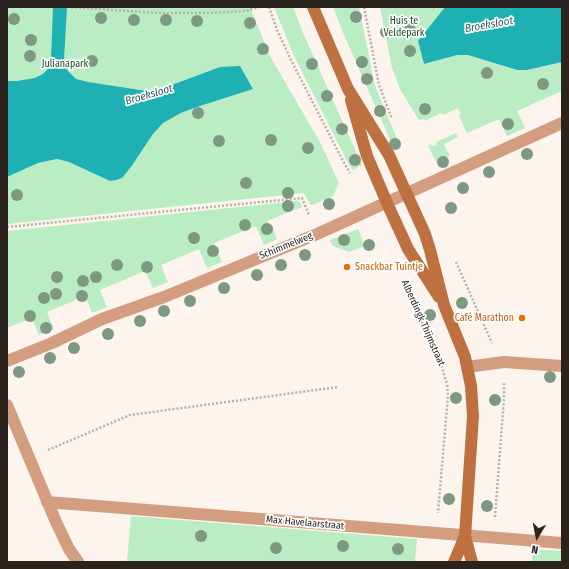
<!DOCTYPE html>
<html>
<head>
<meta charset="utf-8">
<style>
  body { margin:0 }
  #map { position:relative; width:569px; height:569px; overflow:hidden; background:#fdf4ee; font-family:"Fira Sans Condensed",sans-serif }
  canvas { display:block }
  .frame { position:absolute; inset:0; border:8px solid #2b231e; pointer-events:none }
  .north { position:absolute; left:517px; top:517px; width:40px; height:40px; -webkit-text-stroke:3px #fff; paint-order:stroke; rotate:190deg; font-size:11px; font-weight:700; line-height:16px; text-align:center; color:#2b231e }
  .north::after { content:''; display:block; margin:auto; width:14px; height:18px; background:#2b231e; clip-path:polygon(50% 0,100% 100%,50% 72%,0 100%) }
</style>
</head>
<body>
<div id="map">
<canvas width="569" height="569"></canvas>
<div class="frame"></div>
<div class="north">N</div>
</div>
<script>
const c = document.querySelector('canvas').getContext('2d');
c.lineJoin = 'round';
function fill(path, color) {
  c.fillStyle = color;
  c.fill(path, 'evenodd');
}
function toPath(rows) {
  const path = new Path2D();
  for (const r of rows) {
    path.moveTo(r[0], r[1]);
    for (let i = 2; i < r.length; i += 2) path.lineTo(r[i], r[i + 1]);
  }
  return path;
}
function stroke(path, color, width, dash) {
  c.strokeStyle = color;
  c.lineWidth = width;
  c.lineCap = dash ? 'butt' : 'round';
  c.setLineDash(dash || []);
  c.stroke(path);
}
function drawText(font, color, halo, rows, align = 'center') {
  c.font = font + ' "Fira Sans Condensed",sans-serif';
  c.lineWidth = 3.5;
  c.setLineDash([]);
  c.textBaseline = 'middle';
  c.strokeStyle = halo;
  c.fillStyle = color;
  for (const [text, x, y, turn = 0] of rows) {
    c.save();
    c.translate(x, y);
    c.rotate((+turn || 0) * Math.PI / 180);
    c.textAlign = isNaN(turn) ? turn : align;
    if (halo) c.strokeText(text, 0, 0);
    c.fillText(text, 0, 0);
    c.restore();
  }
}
fill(toPath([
  [7,7,250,7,270,56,320,142,339,183,333,196,312,205,310,204,304,193,7,224,7,177,38,163,57,159,69,162,110,181,122,178,131,167,153,134,163,123,181,113,197,107,253,89,246,78,7,129],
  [274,7,293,7,303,33,362,165,353,170,348,163,294,56],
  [333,7,359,7,375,86,401,148,395,151,344,35],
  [380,7,445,7,418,41,424,64,457,55,468,55,517,70,527,70,562,62,562,91,517,111,525,128,507,136,499,119,467,133,459,116,461,114,458,108,443,115,441,113,425,121,424,119,419,120,401,91,392,68],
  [456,133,458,137,444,144,450,156,436,162,428,146,431,144,432,146,437,145,436,142],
  [297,201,300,202,302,207,267,221,269,225,271,225,277,239,264,245,256,226,214,243,222,262,207,268,199,249,161,265,168,282,153,288,145,271,100,290,107,307,92,313,85,296,47,312,54,329,39,335,32,318,7,328,7,231],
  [358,229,365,246,349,252,333,246,330,240],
  [131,516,417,539,415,562,127,562],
  [533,549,562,551,562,562,532,562]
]), '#baedc4');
fill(toPath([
  [53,7,67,7,64,60,67,70,76,79,88,82,153,92,220,67,240,66,253,89,197,107,181,113,163,123,153,134,131,167,122,178,116,180,110,181,69,162,57,159,38,163,7,177,7,81,17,81,35,78,43,74,47,70,51,58],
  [445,7,562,7,562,62,527,70,517,70,468,55,457,55,424,64,418,41]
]), '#1fb0b3');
stroke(toPath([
  [71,7,157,13,208,13,246,11,259,7],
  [269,7,277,30,292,62,343,161,350,173],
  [364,7,379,85,392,119],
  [7,227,302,198,309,215],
  [456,262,492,343],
  [407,289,440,362,447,384,448,395,438,513],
  [48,450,130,415,338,387],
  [495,517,504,398,504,382]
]), '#b8afaa', 2.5, [2, 2]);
stroke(toPath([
  [7,361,52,343,102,319,164,297,317,234,562,123],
  [467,367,504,362,562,366],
  [7,405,56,522,69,549,78,562],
  [47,502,562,543]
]), '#d39d7f', 12);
stroke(toPath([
  [313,7,348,89,389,155,425,234,430,250,444,305,465,357,471,386,473,416,465,536,454,562],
  [351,100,367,156,387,203,408,249,439,297],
  [465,536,472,562]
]), '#be7041', 12);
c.fillStyle = '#7e9981';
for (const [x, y] of [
  [356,17],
  [101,18],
  [14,19],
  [134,20],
  [166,20],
  [197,21],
  [250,23],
  [410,30],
  [386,32],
  [31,40],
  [263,49],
  [410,51],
  [30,56],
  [92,61],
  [362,62],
  [312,64],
  [487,73],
  [367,79],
  [543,84],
  [327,96],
  [425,109],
  [380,111],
  [198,113],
  [508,124],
  [342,129],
  [271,140],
  [219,141],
  [395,144],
  [308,148],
  [527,154],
  [355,160],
  [443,162],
  [489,172],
  [246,183],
  [463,188],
  [288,193],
  [17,195],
  [329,204],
  [288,206],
  [451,208],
  [245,225],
  [267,229],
  [194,238],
  [344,240],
  [369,245],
  [213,251],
  [305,255],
  [117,265],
  [281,265],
  [147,267],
  [257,275],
  [57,277],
  [96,277],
  [83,281],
  [224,288],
  [56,294],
  [82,296],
  [44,298],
  [190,301],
  [462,303],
  [164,311],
  [430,315],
  [30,316],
  [140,321],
  [46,328],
  [108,334],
  [74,348],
  [50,358],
  [19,372],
  [550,377],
  [456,398],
  [495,400],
  [449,499],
  [487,506],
  [201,536],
  [343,546],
  [276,548],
  [398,549]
]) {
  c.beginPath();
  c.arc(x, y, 6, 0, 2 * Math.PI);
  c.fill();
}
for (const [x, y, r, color] of [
  [347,267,4,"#e8710a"],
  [522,318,4,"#e8710a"]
]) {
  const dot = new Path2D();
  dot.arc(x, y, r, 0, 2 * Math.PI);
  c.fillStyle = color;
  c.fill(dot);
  stroke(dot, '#fff', 1.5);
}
drawText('10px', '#174e28', '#fff', [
  ["Huis te",404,21],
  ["Veldepark",404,33],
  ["Julianapark",65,64]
]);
drawText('10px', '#2b231e', '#fff', [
  ["Schimmelweg",286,246,-22],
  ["Alberdingk Thijmstraat",423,323,66],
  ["Max Havelaarstraat",305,523,5]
]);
drawText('10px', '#c56008', '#fff', [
  ["Snackbar Tuintje",355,267],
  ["Café Marathon",514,318,"right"]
], 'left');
drawText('italic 11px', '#2a6061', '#fff', [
  ["Broeksloot",489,25,-10],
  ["Broeksloot",149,95,-16]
]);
</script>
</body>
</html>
